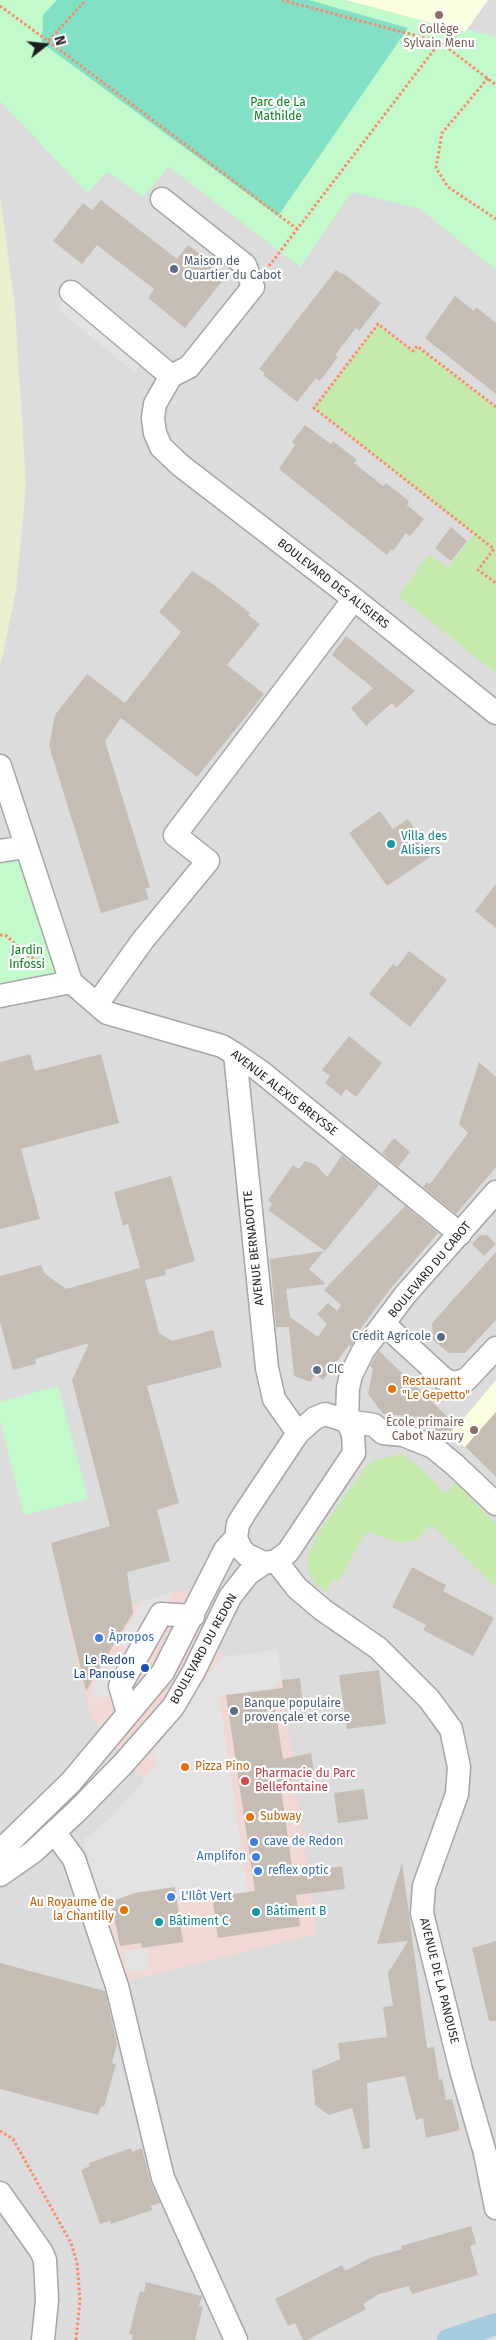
<!DOCTYPE html>
<html>
<head>
<meta charset="utf-8">
<style>
  body { margin:0 }
  #map { position:relative; width:496px; height:2340px; overflow:hidden; background:#f0ede5; font-family:"Fira Sans",sans-serif }
  canvas { display:block }
  .north { position:absolute; left:20px; top:20px; width:50px; height:50px; -webkit-text-stroke:4px #fff; paint-order:stroke; rotate:74deg; font-size:14px; font-weight:700; line-height:20px; text-align:center; color:#1f1f1f }
  .north::after { content:''; display:block; margin:auto; width:18px; height:22px; background:#1f1f1f; clip-path:polygon(50% 0,100% 100%,50% 72%,0 100%) }
</style>
</head>
<body>
<div id="map">
<canvas width="496" height="2340"></canvas>
<div class="north">N</div>
</div>
<script>
const c = document.querySelector('canvas').getContext('2d');
c.lineJoin = 'round';
function fill(path, color) {
  c.fillStyle = color;
  c.fill(path, 'evenodd');
}
function toPath(rows) {
  const path = new Path2D();
  for (const r of rows) {
    path.moveTo(r[0], r[1]);
    for (let i = 2; i < r.length; i += 2) path.lineTo(r[i], r[i + 1]);
  }
  return path;
}
function stroke(path, color, width, dash) {
  c.strokeStyle = color;
  c.lineWidth = width;
  c.lineCap = dash ? 'butt' : 'round';
  c.setLineDash(dash || []);
  c.stroke(path);
}
function drawText(font, color, halo, rows, align = 'center') {
  c.font = font + ' "Fira Sans",sans-serif';
  c.lineWidth = 4.5;
  c.setLineDash([]);
  c.textBaseline = 'middle';
  c.strokeStyle = halo;
  c.fillStyle = color;
  for (const [text, x, y, turn = 0] of rows) {
    c.save();
    c.translate(x, y);
    c.rotate((+turn || 0) * Math.PI / 180);
    c.textAlign = isNaN(turn) ? turn : align;
    if (halo) c.strokeText(text, 0, 0);
    c.fillText(text, 0, 0);
    c.restore();
  }
}
fill(toPath([
  [0,0,496,0,496,2340,0,2340]
]), '#dddcdc');
fill(toPath([
  [189,1589,222,1657,277,1650,317,1934,125,1982,83,1841,111,1817,144,1780,91,1716,67,1621]
]), '#f1d8d4');
fill(toPath([
  [345,0,488,0,465,32],
  [496,1380,496,1477,451,1434,455,1424,458,1425]
]), '#fcffdf');
fill(toPath([
  [0,194,15,308,26,485,16,591,0,668]
]), '#eaefd0');
fill(toPath([
  [378,324,413,351,417,346,496,407,496,673,398,596,429,554,448,568,474,534,314,408],
  [402,1454,424,1471,445,1494,455,1483,496,1524,496,1587,433,1526,426,1528,417,1540,399,1543,369,1532,363,1537,338,1581,333,1580,326,1592,315,1583,308,1571,307,1558,319,1532,365,1468,375,1460]
]), '#c4ebab');
fill(toPath([
  [0,0,345,0,465,32,467,29,496,37,496,270,420,209,352,192,300,267,169,167,143,197,107,172,87,193,0,101],
  [0,858,20,860,62,978,0,990],
  [58,1386,88,1499,24,1515,0,1420,0,1402]
]), '#c2facc');
fill(toPath([
  [57,0,309,0,408,28,278,216,42,43,43,15]
]), '#82e0c5');
fill(toPath([
  [71,292,147,357,134,372,57,309],
  [173,1592,115,1695,92,1698,90,1692,107,1662,118,1660,125,1650,121,1639,143,1601],
  [277,1650,282,1680,272,1689,219,1696,248,1892,178,1903,175,1887,134,1893,111,1902,101,1901,83,1841,111,1817,144,1780,147,1773,158,1764,152,1753,222,1657],
  [146,1947,150,1969,128,1972,123,1952]
]), '#e3e3e3');
stroke(toPath([
  [448,2340,496,2324]
]), '#a5ccde', 22);
fill(toPath([
  [101,200,177,259,188,245,227,275,185,328,148,298,154,289,97,245,82,264,53,241,83,203,92,210],
  [336,270,342,274,343,273,381,303,359,331,356,328,335,355,338,357,320,381,316,378,297,402,263,375,265,373,259,369],
  [455,296,474,311,476,307,496,323,496,394,425,338],
  [305,425,331,444,333,441,357,460,354,463,383,486,386,483,409,501,407,505,424,519,410,536,406,533,393,551,391,549,387,555,279,469,295,445,292,442],
  [451,527,467,541,451,561,435,548],
  [192,571,213,584,250,613,248,615,260,624,227,665,264,694,197,777,121,718,105,741,150,887,145,889,149,899,101,913,49,746,55,715,87,674,125,703,181,632,159,612],
  [346,636,415,691,396,708,392,703,366,726,351,708,373,688,332,655],
  [380,811,393,829,408,819,433,855,387,886,349,833],
  [496,884,496,928,475,911],
  [409,951,447,980,410,1027,369,994,393,964,397,967],
  [349,1036,382,1063,356,1097,346,1089,341,1096,325,1083,330,1076,322,1070],
  [30,1054,35,1071,101,1054,119,1123,21,1149,40,1219,0,1229,0,1062],
  [479,1062,496,1077,496,1167,456,1214,423,1187,427,1182,430,1184,468,1133,459,1124],
  [394,1138,410,1152,398,1167,382,1153],
  [342,1155,379,1185,325,1251,268,1210,272,1204,268,1200,293,1165,299,1169,305,1161,315,1164,327,1177],
  [171,1176,195,1261,165,1270,166,1275,145,1280,159,1333,172,1341,213,1330,222,1367,147,1386,179,1503,157,1510,170,1561,127,1572,133,1613,86,1691,51,1543,110,1526,72,1380,89,1343,35,1359,36,1364,13,1370,0,1322,0,1276,41,1265,44,1273,66,1289,140,1268,128,1224,123,1226,114,1192],
  [405,1206,438,1233,390,1289,358,1332,360,1333,350,1347,349,1345,323,1380,316,1374,310,1382,294,1376,289,1327,276,1327,270,1259,324,1251,309,1269,326,1284,286,1289,290,1317,318,1337,327,1324,317,1314,328,1303,337,1311,341,1305,324,1290],
  [480,1235,487,1235,496,1244,484,1256,472,1244],
  [496,1252,496,1320,465,1353,449,1353,433,1340,432,1323],
  [379,1351,454,1423,448,1442,422,1417,383,1414,368,1394,373,1369,370,1366],
  [496,1412,496,1477,465,1447],
  [412,1567,446,1585,443,1591,494,1618,473,1656,423,1630,426,1625,392,1607],
  [379,1670,386,1724,347,1729,339,1675],
  [300,1678,303,1705,275,1708,283,1759,311,1753,315,1776,280,1782,293,1874,342,1866,345,1889,296,1895,300,1926,218,1938,212,1897,255,1891,226,1695,283,1688,282,1680],
  [364,1789,368,1819,338,1823,334,1793],
  [402,1863,427,2048,434,2047,439,2080,442,2079,446,2100,452,2099,460,2130,426,2138,423,2118,416,2120,405,2076,367,2083,370,2148,363,2149,352,2108,329,2115,315,2105,312,2071,340,2059,338,2043,387,2037,383,2007,393,2006,388,1973,408,1941,377,1944],
  [175,1887,183,1942,142,1948,141,1943,120,1946,111,1902,134,1893],
  [496,1941,496,2021,489,2021,472,1948],
  [0,1963,105,1991,117,2044,112,2063,116,2064,104,2107,101,2106,98,2115,0,2089],
  [131,2148,132,2152,142,2148,150,2181,160,2203,151,2206,152,2210,111,2224,110,2221,100,2224,81,2170,90,2166,89,2163],
  [471,2226,476,2244,470,2246,478,2275,412,2294,409,2286,379,2294,363,2304,366,2309,307,2340,303,2340,295,2323,288,2326,275,2299,342,2265,345,2271,372,2257,402,2249,401,2246],
  [146,2282,202,2296,199,2306,203,2307,195,2340,132,2340,133,2335,129,2334,140,2291,144,2292]
]), '#c5bdb4');
const minor = toPath([
  [162,199,245,265,253,287,189,367,171,376,155,404,153,418,155,433,161,447,180,465,354,599,496,713],
  [71,292,171,376],
  [0,766,71,982,107,1013,222,1046,235,1054,260,1071,460,1234],
  [0,851,26,847],
  [0,996,71,982],
  [97,1004,143,940,208,861,175,835,354,599],
  [235,1054,267,1368,274,1399,298,1433],
  [496,1192,405,1295,363,1351,351,1375,348,1388,347,1421,353,1434,354,1453,288,1552,276,1561,264,1563,247,1555,241,1549,236,1538,238,1524,244,1514,298,1433,315,1418,325,1414,347,1421,374,1425,383,1433,403,1435,433,1447,455,1465,496,1504],
  [384,1324,444,1379,453,1383,466,1380,496,1348],
  [276,1561,297,1588,323,1610,378,1648,429,1699,451,1729,459,1767,457,1794,424,1886,422,1913,461,2070,485,2153,496,2208],
  [128,1713,120,1686,161,1614,193,1616],
  [55,1833,74,1859,117,1986,163,2178,236,2340],
  [0,1851,71,1782,163,1672,225,1550,236,1538],
  [0,1875,33,1852,77,1811,123,1764,173,1707,194,1671,230,1597,248,1574,264,1563],
  [0,2193,41,2251,45,2260,47,2300,43,2340]
]);
stroke(minor, '#a6a6a6', 25);
stroke(toPath([
  [282,0,440,42,496,85],
  [0,6,48,41,86,0],
  [48,41,297,229],
  [488,78,442,133,436,168,448,187,496,219],
  [269,266,440,42],
  [496,407,417,346,413,351,378,324,314,408,494,549,478,570,496,583],
  [0,935,7,936,26,955,40,961],
  [0,2131,13,2139,71,2243,77,2263,80,2300,76,2340]
]), '#fc886b', 3, [2.5, 2.5]);
stroke(minor, '#fff', 22);
for (const [x, y, r, color] of [
  [439,15,5,"#8d6e63"],
  [174,269,5,"#5c6f8a"],
  [391,844,5,"#0f9aa8"],
  [441,1337,5,"#5c6f8a"],
  [317,1370,5,"#5c6f8a"],
  [392,1389,5,"#e8710a"],
  [474,1430,5,"#8d6e63"],
  [99,1638,5,"#3f7fe0"],
  [145,1668,5,"#1a4fb4"],
  [234,1711,5,"#5c6f8a"],
  [185,1767,5,"#e8710a"],
  [245,1781,5,"#e0444e"],
  [250,1817,5,"#e8710a"],
  [254,1842,5,"#3f7fe0"],
  [256,1857,5,"#3f7fe0"],
  [258,1871,5,"#3f7fe0"],
  [171,1897,5,"#3f7fe0"],
  [124,1910,5,"#e8710a"],
  [256,1912,5,"#0f9aa8"],
  [159,1922,5,"#0f9aa8"]
]) {
  const dot = new Path2D();
  dot.arc(x, y, r, 0, 2 * Math.PI);
  c.fillStyle = color;
  c.fill(dot);
  stroke(dot, '#fff', 2);
}
drawText('12px', '#785e54', '#fff', [
  ["Collège",439,30],
  ["Sylvain Menu",439,44],
  ["École primaire",464,1423,"right"],
  ["Cabot Nazury",464,1437,"right"]
]);
drawText('12px', '#0a8020', '#fff', [
  ["Parc de La",278,103],
  ["Mathilde",278,117],
  ["Jardin",27,951],
  ["Infossi",27,965]
]);
drawText('12px', '#4e5e75', '#fff', [
  ["Maison de",184,262],
  ["Quartier du Cabot",184,276],
  ["Crédit Agricole",431,1337,"right"],
  ["CIC",327,1370],
  ["Banque populaire",244,1704],
  ["provençale et corse",244,1718]
], 'left');
drawText('12px', '#1f1f1f', '#fff', [
  ["BOULEVARD DES ALISIERS",333,584,38],
  ["AVENUE ALEXIS BREYSSE",284,1093,38],
  ["AVENUE BERNADOTTE",254,1248,-96],
  ["BOULEVARD DU CABOT",430,1270,-50],
  ["BOULEVARD DU REDON",204,1649,-61],
  ["AVENUE DE LA PANOUSE",439,1981,76]
]);
drawText('12px', '#0d838f', '#fff', [
  ["Villa des",401,837],
  ["Alisiers",401,851],
  ["Bâtiment B",266,1912],
  ["Bâtiment C",169,1922]
], 'left');
drawText('12px', '#c56008', '#fff', [
  ["Restaurant",402,1382],
  ["\"Le Gepetto\"",402,1396],
  ["Pizza Pino",195,1767],
  ["Subway",260,1817],
  ["Au Royaume de",114,1903,"right"],
  ["la Chantilly",114,1917,"right"]
], 'left');
drawText('12px', '#366cbe', '#fff', [
  ["Àpropos",109,1638],
  ["cave de Redon",264,1842],
  ["Amplifon",246,1857,"right"],
  ["reflex optic",268,1871],
  ["L'Ilôt Vert",181,1897]
], 'left');
drawText('12px', '#164399', '#fff', [
  ["Le Redon",135,1661],
  ["La Panouse",135,1675]
], 'right');
drawText('12px', '#be3a42', '#fff', [
  ["Pharmacie du Parc",255,1774],
  ["Bellefontaine",255,1788]
], 'left');
</script>
</body>
</html>
